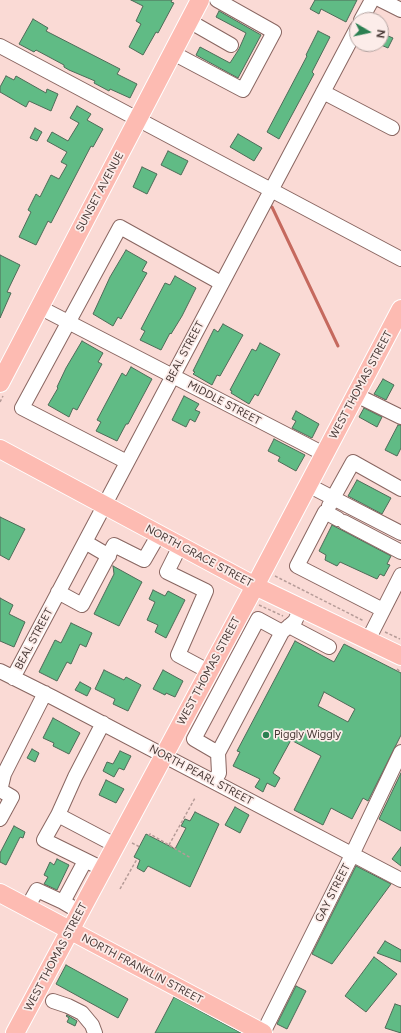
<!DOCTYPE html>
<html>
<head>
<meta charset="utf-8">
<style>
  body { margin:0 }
  #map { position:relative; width:401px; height:1033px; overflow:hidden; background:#fadad5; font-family:Figtree,sans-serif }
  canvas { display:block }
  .north { position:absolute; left:349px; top:12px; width:40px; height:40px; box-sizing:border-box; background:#fcece9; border:1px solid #b4a4a1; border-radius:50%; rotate:99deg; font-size:11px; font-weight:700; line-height:16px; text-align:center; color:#473835 }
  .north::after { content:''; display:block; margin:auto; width:14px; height:18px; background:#2c8052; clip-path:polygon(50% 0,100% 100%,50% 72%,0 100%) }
</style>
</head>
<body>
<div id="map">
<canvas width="401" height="1033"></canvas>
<div class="north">N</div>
</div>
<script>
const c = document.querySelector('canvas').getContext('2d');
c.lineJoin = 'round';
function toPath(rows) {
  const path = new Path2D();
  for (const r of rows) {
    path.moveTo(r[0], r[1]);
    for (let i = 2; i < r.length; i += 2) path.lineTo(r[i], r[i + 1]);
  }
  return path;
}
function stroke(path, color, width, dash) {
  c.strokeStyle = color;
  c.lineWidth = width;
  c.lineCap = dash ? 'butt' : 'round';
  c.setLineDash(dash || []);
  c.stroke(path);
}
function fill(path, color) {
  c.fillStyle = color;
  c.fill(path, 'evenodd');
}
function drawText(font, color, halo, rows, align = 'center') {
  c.font = font + ' Figtree,sans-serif';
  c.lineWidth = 3.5;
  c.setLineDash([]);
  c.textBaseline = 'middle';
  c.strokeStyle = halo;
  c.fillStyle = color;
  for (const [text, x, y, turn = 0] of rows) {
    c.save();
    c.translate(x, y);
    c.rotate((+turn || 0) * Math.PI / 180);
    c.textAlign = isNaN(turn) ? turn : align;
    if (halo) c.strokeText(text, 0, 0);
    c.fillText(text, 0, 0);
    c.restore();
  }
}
stroke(toPath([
  [272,207,338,346]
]), '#c5695e', 3);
const building = toPath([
  [131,0,172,0,171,2,174,3,158,33,156,32,143,55,129,47,141,24,136,21,143,6,131,0],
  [315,0,357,0,346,22,321,9,319,14,310,9,315,0],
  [219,11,261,35,238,78,196,55,200,47,230,63,239,49,246,33,216,17,219,11],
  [33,19,48,28,46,31,120,69,117,74,137,84,130,98,110,89,109,91,94,83,95,81,69,70,64,67,64,65,36,50,34,52,19,44,33,19],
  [318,31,330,37,312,72,314,74,279,139,267,132,307,56,306,55,318,31],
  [381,33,393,38,388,48,381,45,381,33],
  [6,76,14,80,16,76,46,93,47,89,58,94,51,111,29,101,26,107,0,92,0,87,6,76],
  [77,106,91,114,87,120,103,129,93,147,91,146,51,223,48,221,36,245,19,237,31,212,28,210,36,194,40,197,51,175,59,179,67,165,61,162,67,152,47,141,52,132,68,141,79,123,70,118,77,106],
  [35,128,42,132,37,141,30,138,35,128],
  [238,134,262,148,254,161,230,147,238,134],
  [168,151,188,161,181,175,161,165,168,151],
  [142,167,157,174,147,194,133,187,142,167],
  [126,250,147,262,142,271,147,273,121,319,118,317,113,326,93,314,110,277,126,250],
  [0,255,20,265,7,292,11,293,0,318,0,255],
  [175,276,196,288,182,316,171,334,170,333,161,350,140,340,145,331,141,329,165,283,170,285,175,276],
  [223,324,243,335,220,376,217,375,212,385,193,374,195,372,193,371,214,329,218,332,223,324],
  [82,341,103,353,98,362,102,364,77,410,73,408,69,417,48,405,58,388,57,387,66,368,82,341],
  [260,343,280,354,258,396,255,394,249,404,231,393,232,391,230,390,252,349,256,351,260,343],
  [131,367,152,379,128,424,126,424,117,441,96,431,101,422,97,420,122,373,126,376,131,367],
  [383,379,394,385,386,400,374,394,383,379],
  [184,396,199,404,195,410,200,412,195,422,190,419,186,427,172,420,184,396],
  [364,408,382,417,377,427,359,417,364,408],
  [296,411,319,424,312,438,292,428,296,421,292,419,296,411],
  [398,425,401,425,401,448,397,456,385,450,398,425],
  [274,439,305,455,296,471,278,461,280,457,268,451,274,439],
  [357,480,391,498,382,514,348,496,357,480],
  [0,517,25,529,9,560,0,555,0,517],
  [332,525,391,556,387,564,390,565,384,576,380,574,377,579,340,562,337,566,325,560,326,555,319,551,332,525],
  [113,566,142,582,119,626,94,614,114,574,113,566],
  [153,590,165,596,168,591,185,600,166,638,155,632,158,625,147,620,155,602,149,599,153,590],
  [0,598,13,605,9,614,25,622,14,647,0,641,0,598],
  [71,623,92,633,86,647,80,644,71,664,67,662,57,681,39,672,55,640,61,643,71,623],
  [295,641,334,662,344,644,401,673,401,735,368,801,363,798,352,819,331,808,323,825,294,810,321,756,291,740,273,773,280,778,275,787,267,783,263,792,255,787,260,779,233,766,240,752,237,751,295,641],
  [324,692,355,709,348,722,318,706,324,692],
  [104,670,124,680,126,677,141,685,128,711,113,704,115,699,95,689,104,670],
  [163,670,183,681,175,697,166,693,165,695,153,689,163,670],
  [80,682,91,688,87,696,75,690,80,682],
  [53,718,80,733,69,754,53,746,54,743,43,738,53,718],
  [32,749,39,753,35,762,27,758,32,749],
  [120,751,131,756,124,770,119,768,114,777,103,771,107,762,113,764,120,751],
  [401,773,401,831,379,819,401,773],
  [106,780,124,789,116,803,99,795,106,780],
  [235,807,249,815,240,833,225,825,235,807],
  [195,812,219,824,190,887,148,866,144,872,137,868,140,860,134,857,146,834,175,849,186,828,181,826,185,819,190,821,195,812],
  [14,826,25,832,23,838,20,837,6,865,0,862,0,853,14,826],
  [401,847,401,866,392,859,401,847],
  [57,859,69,865,57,890,44,884,48,877,44,875,50,862,54,865,57,859],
  [356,866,391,884,332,964,312,954,356,866],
  [385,941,401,950,401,962,377,953,385,941],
  [374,957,397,974,366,1012,345,996,374,957],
  [66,965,128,999,118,1018,56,984,66,965],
  [296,986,306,991,287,1029,277,1024,296,986],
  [174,997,241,1033,155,1033,174,997],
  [395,1004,401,1006,401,1033,385,1028,395,1004],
  [67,1015,77,1021,75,1026,67,1022,69,1018,66,1016,67,1015]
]);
fill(building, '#60bb85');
stroke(building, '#4e6b58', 1);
const minor = toPath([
  [381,0,401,10],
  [361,20,372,0],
  [189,21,231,45],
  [0,46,401,259],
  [173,53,243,90,274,32,217,0],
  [323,92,392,128],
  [39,307,324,454],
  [356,395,401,417],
  [127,462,22,408,120,227,221,283],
  [308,485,333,498,353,462,401,489],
  [329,506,333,498,401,533],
  [338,519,325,512,297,566,383,610],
  [344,522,401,552],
  [85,542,109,556],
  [180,546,167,572,206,591,178,655,208,671],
  [58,592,82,605,114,545,144,560,159,534],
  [289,626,329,647],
  [368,640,401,575],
  [0,671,54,698,401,880],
  [13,678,357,28],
  [103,723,75,777,58,815,115,845],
  [218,753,194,739,258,619,282,632],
  [214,782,219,773,218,753,282,632,295,621,301,608],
  [0,791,4,774,45,693],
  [58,815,44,840,103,869],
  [0,819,12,797,0,790],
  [27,908,37,890,63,902],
  [80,912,63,902,85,861],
  [53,1001,68,1006,82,1013,92,1025,95,1033],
  [263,1033,349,861,401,752]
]);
const major = toPath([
  [0,383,200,0],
  [0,449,255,586,401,656],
  [0,893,263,1033],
  [15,1033,255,586,401,309]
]);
stroke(minor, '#896661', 16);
stroke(major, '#fff', 20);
stroke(toPath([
  [0,402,3,396],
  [275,576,364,621],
  [259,605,283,616],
  [385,632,400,639],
  [397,669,401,672],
  [149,836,150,834,191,858],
  [132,843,140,847],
  [169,845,195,798],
  [120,889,137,859]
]), '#b59b97', 1.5, [3, 2]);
stroke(minor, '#fff', 14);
stroke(major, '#fdbbb2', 18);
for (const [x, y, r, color] of [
  [266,735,4,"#2c8052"]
]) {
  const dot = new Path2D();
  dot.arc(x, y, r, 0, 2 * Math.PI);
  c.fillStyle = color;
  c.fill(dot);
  stroke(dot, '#fcece9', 1.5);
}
drawText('11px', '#473835', '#fcece9', [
  ["SUNSET AVENUE",100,192,-62],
  ["BEAL STREET",185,352,-62],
  ["WEST THOMAS STREET",361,385,-62],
  ["MIDDLE STREET",224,403,28],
  ["NORTH GRACE STREET",199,556,28],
  ["BEAL STREET",34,639,-62],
  ["WEST THOMAS STREET",209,671,-62],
  ["NORTH PEARL STREET",201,775,28],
  ["GAY STREET",333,893,-63],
  ["WEST THOMAS STREET",56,957,-62],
  ["NORTH FRANKLIN STREET",142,969,28]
]);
drawText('11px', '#473835', '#fcece9', [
  ["Piggly Wiggly",274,735]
], 'left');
</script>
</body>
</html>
